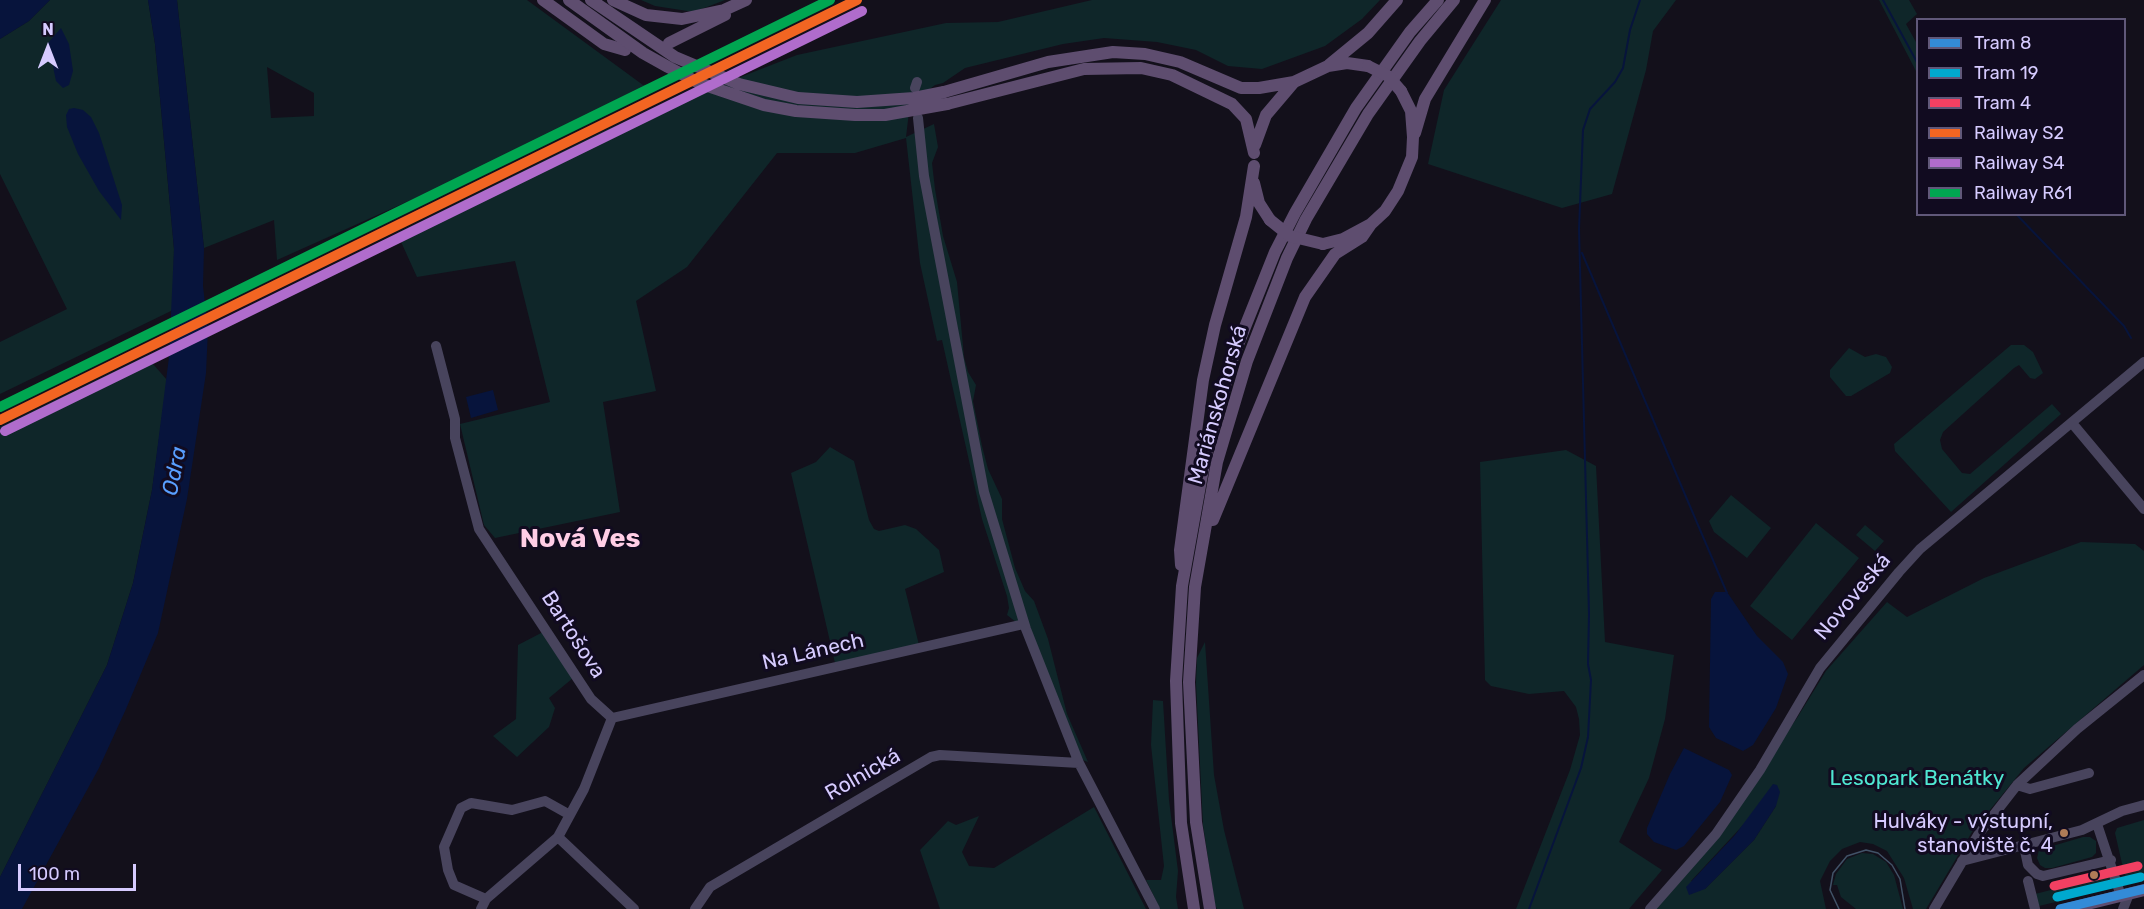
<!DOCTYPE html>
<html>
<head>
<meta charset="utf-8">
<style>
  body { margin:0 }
  #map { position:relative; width:2144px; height:909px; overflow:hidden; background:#13101b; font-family:Rubik,sans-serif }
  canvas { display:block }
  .legend { position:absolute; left:1916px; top:18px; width:210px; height:198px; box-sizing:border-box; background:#110b20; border:2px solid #605879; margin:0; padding:8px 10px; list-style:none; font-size:18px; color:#d6cbff }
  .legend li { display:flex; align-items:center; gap:12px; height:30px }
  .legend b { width:30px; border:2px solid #605879 }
  .north { position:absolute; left:18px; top:18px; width:60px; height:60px; -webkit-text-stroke:4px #110b20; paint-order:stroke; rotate:0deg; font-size:16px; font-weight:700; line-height:24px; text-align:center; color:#d6cbff }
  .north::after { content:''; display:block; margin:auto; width:21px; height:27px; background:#d6cbff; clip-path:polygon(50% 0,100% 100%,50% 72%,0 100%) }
  .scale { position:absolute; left:18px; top:864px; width:118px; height:27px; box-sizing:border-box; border:3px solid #d6cbff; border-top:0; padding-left:8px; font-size:18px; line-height:21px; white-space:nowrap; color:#d6cbff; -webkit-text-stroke:4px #110b20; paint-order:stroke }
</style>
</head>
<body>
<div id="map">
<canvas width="2144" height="909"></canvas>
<ul class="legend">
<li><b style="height:8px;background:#338bd7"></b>Tram 8</li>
<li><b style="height:8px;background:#00a9ce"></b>Tram 19</li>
<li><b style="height:8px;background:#f24062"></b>Tram 4</li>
<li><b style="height:8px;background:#f26522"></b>Railway S2</li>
<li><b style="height:8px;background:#b06ccc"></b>Railway S4</li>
<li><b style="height:8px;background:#00a651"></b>Railway R61</li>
</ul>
<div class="north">N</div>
<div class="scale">100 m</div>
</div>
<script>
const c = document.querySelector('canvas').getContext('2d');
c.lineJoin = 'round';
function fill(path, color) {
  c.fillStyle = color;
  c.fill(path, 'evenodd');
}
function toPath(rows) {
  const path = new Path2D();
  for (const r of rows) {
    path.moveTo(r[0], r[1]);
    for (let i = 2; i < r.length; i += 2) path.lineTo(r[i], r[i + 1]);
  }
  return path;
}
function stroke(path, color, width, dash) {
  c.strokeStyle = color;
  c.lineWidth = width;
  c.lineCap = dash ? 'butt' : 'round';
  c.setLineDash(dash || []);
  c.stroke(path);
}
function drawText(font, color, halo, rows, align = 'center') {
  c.font = font + ' Rubik,sans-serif';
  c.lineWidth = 6;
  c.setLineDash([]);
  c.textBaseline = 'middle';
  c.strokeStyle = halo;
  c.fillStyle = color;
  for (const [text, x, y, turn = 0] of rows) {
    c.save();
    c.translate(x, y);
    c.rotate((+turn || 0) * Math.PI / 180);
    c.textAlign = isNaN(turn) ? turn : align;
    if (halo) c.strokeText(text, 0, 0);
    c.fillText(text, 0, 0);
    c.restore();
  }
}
fill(toPath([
  [50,0,148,0,155,44,174,249,173,310,0,394,0,342,67,309,0,174,0,39,29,21],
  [177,0,527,0,643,85,664,82,489,165,277,260,274,220,204,248],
  [267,67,314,93,314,116,271,118],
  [641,0,725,0,694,12,655,6],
  [1092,0,1380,0,1362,19,1325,46,1262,69,1228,66,1196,50,1157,42,1104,38,1063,44,965,68,943,83,935,85,910,104,906,137,934,124,938,147,932,163,935,189,943,236,957,282,964,357,968,372,976,385,973,401,982,446,988,469,1002,499,1002,519,1015,568,1025,591,1034,601,1048,639,1067,714,1088,762,1077,758,1026,630,1007,615,1009,608,1007,596,982,519,942,340,937,341,920,263,906,138,855,153,777,153,687,267,636,301,656,391,603,402,620,512,495,538,484,525,460,424,550,402,515,261,417,277,397,233,610,128,797,55,946,23,998,22],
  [1501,0,1676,0,1653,31,1646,70,1612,194,1562,208,1428,164,1444,90],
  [1879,0,1909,0,1917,14,1906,24,1917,44,1917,73],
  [2011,345,2024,345,2033,352,2043,373,2035,379,2030,378,2019,365,2014,368,1943,432,1940,440,1942,449,1962,473,1970,474,2052,404,2061,414,1951,512,1895,451,1894,444],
  [1849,348,1865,357,1876,354,1886,357,1892,367,1890,373,1851,396,1846,396,1830,377,1830,370],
  [146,356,167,380,152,490,133,583,107,665,0,877,0,427],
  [830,447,854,461,869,520,874,529,879,531,905,525,916,529,939,550,944,572,905,589,919,645,835,663,791,473,816,462],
  [1566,450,1596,466,1605,642,1674,655,1665,719,1649,778,1619,842,1662,870,1629,909,1516,909,1570,770,1580,735,1579,719,1576,707,1564,691,1529,694,1491,686,1485,680,1480,462],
  [1731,495,1771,528,1747,558,1714,532,1709,521],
  [1816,523,1859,558,1792,640,1750,606],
  [1865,525,1884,541,1875,551,1856,535],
  [2081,542,2135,544,2144,551,2144,665,2024,768,1972,832,1926,909,1913,909,1904,878,1887,851,1873,844,1860,842,1842,849,1830,861,1820,881,1826,909,1652,909,1714,836,1797,718,1826,671,1887,602,1907,617,1984,578],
  [1776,806,1754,840,1705,889,1691,881,1744,824],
  [543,632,573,678,549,698,555,708,549,727,517,757,493,736,516,719,518,645],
  [1205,642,1214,775,1224,830,1244,909,1217,909,1215,905,1203,825,1196,683,1197,658],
  [1153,700,1163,701,1169,800,1178,871,1176,897,1178,909,1160,909,1146,880,1161,880,1164,866,1151,745],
  [1094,807,1146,909,940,909,920,850,948,821,956,825,979,816,962,852,969,866,994,868],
  [2144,820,2144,877,2126,881,2115,833,2117,828],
  [2083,837,2090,837,2096,841,2096,853,2092,857,2052,868,2045,868,2040,865,2037,858,2039,850],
  [1862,853,1873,854,1886,862,1894,875,1903,909,1856,909,1841,897,1837,885,1833,885,1836,874,1847,859],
  [2110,875,2113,888,2039,906,2035,894]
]), '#0f2629');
fill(toPath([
  [0,0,50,0,29,21,0,39],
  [148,0,177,0,204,248,203,286,208,329,206,373,187,499,158,633,126,709,99,768,22,909,0,909,0,877,107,665,133,583,152,490,169,357,174,249,155,44],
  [61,28,69,44,73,71,69,85,63,88,56,81,48,43],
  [74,108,83,110,91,117,99,133,122,205,121,220,99,191,78,154,67,127,66,115,69,109],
  [493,390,498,410,471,418,466,397],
  [1715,592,1727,592,1757,636,1783,662,1788,674,1776,708,1753,745,1743,751,1716,738,1709,727,1711,599],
  [1684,748,1729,770,1732,775,1720,802,1684,846,1676,850,1654,842,1647,834,1647,828,1670,774],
  [1773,784,1777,785,1780,792,1776,806,1754,840,1705,889,1689,895,1686,887,1735,835]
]), '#07143c');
stroke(toPath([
  [1883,0,1918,64],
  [2016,214,2124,326,2131,338],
  [1582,253,1727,593],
  [1529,909,1581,768,1588,737,1591,680,1588,664,1589,614,1579,229,1583,130,1590,109,1615,82,1623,68,1630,30,1640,0]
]), '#07143c', 2);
stroke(toPath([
  [915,88,917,82],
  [918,118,924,176,984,492,1026,629,1079,763,1155,909],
  [436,346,455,419,455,438,479,529,591,699,612,718,584,789,558,837,486,899,481,909],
  [2072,423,2144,509],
  [612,718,1024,624],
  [2017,785,2030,789,2089,773],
  [2097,824,2121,896],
  [558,837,634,909],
  [2024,846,2028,865,2037,874,2043,876,2111,860],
  [1962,861,2082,830,2122,811,2144,805],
  [2028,881,2035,909],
  [486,899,454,885,448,870,444,847,461,808,471,803,512,810,545,801,570,815],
  [695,909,710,887,931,757,940,755,1079,763],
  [1650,909,1716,834,1760,770,1820,668,1899,572,1920,549,2144,362],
  [1934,909,1978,835,2017,785,2077,729,2144,675],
  [2123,909,2129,894]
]), '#48445d', 10);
stroke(toPath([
  [543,0,604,44,625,50],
  [613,0,646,15,682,19,724,10,746,0],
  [669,43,725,15],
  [1329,65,1368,33,1397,0],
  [944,92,1048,62,1113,52,1145,54,1180,62,1241,88,1259,88,1294,82],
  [947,104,1084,69,1141,68,1172,75,1232,104,1246,119,1254,153],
  [1415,133,1425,99,1485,0],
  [1255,145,1266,115,1294,82,1328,66,1347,63,1368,66],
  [1254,183,1259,203,1270,220],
  [1323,244,1343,239,1371,224,1385,211,1398,191,1412,157,1413,137,1411,111,1401,91],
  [1213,520,1305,297,1335,254,1362,237,1371,224],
  [1181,565,1180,550,1203,380,1215,325,1246,217,1254,166],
  [1194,909,1181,823,1176,681,1182,586,1205,458,1233,357,1275,252,1295,213,1356,108,1410,32,1438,0],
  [1210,909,1196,822,1189,682,1195,587,1217,462,1247,361,1287,258,1306,219,1368,114,1420,41,1454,0],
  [2067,909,2144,890]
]), '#5e4d6f', 12);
stroke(toPath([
  [1839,909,1830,890,1833,873,1847,856,1866,850,1878,853,1892,865,1900,879,1905,909]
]), '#415267', 1.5);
stroke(toPath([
  [569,0,643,53,668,67,699,83,764,105,796,111,855,115,885,115,947,104],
  [591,0,675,57,739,84,798,98,857,102,914,98,944,92],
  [1368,66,1388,76,1401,91],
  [1270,220,1290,236,1323,244]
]), '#5e4d6f', 12);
stroke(toPath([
  [0,420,857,0]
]), '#f26522', 10);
stroke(toPath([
  [5,431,862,11]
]), '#b06ccc', 10);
stroke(toPath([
  [0,407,830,0]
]), '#00a651', 10);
stroke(toPath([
  [2060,909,2144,889]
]), '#338bd7', 9);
stroke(toPath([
  [2057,897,2141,877]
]), '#00a9ce', 9);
stroke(toPath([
  [2054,886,2138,866]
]), '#f24062', 9);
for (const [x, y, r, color] of [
  [2064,833,5,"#b07c57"],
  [2094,875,5,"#b07c57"]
]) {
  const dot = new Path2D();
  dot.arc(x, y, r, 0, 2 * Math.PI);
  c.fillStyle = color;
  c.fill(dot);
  stroke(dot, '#110b20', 2);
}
drawText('20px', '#d6cbff', '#110b20', [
  ["Hulváky - výstupní,",2053,822],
  ["stanoviště č. 4",2053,846]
], 'right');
drawText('21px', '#d6cbff', '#110b20', [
  ["Mariánskohorská",1218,405,-74],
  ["Novoveská",1853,597,-50],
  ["Bartošova",573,635,57],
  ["Na Lánech",813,652,-13],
  ["Rolnická",863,775,-30]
]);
drawText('21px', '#4fe7d2', '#110b20', [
  ["Lesopark Benátky",1917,779]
]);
drawText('italic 22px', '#599fff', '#110b20', [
  ["Odra",175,471,-79]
]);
drawText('bold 27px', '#ffcde7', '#110b20', [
  ["Nová Ves",580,539]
]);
</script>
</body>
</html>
